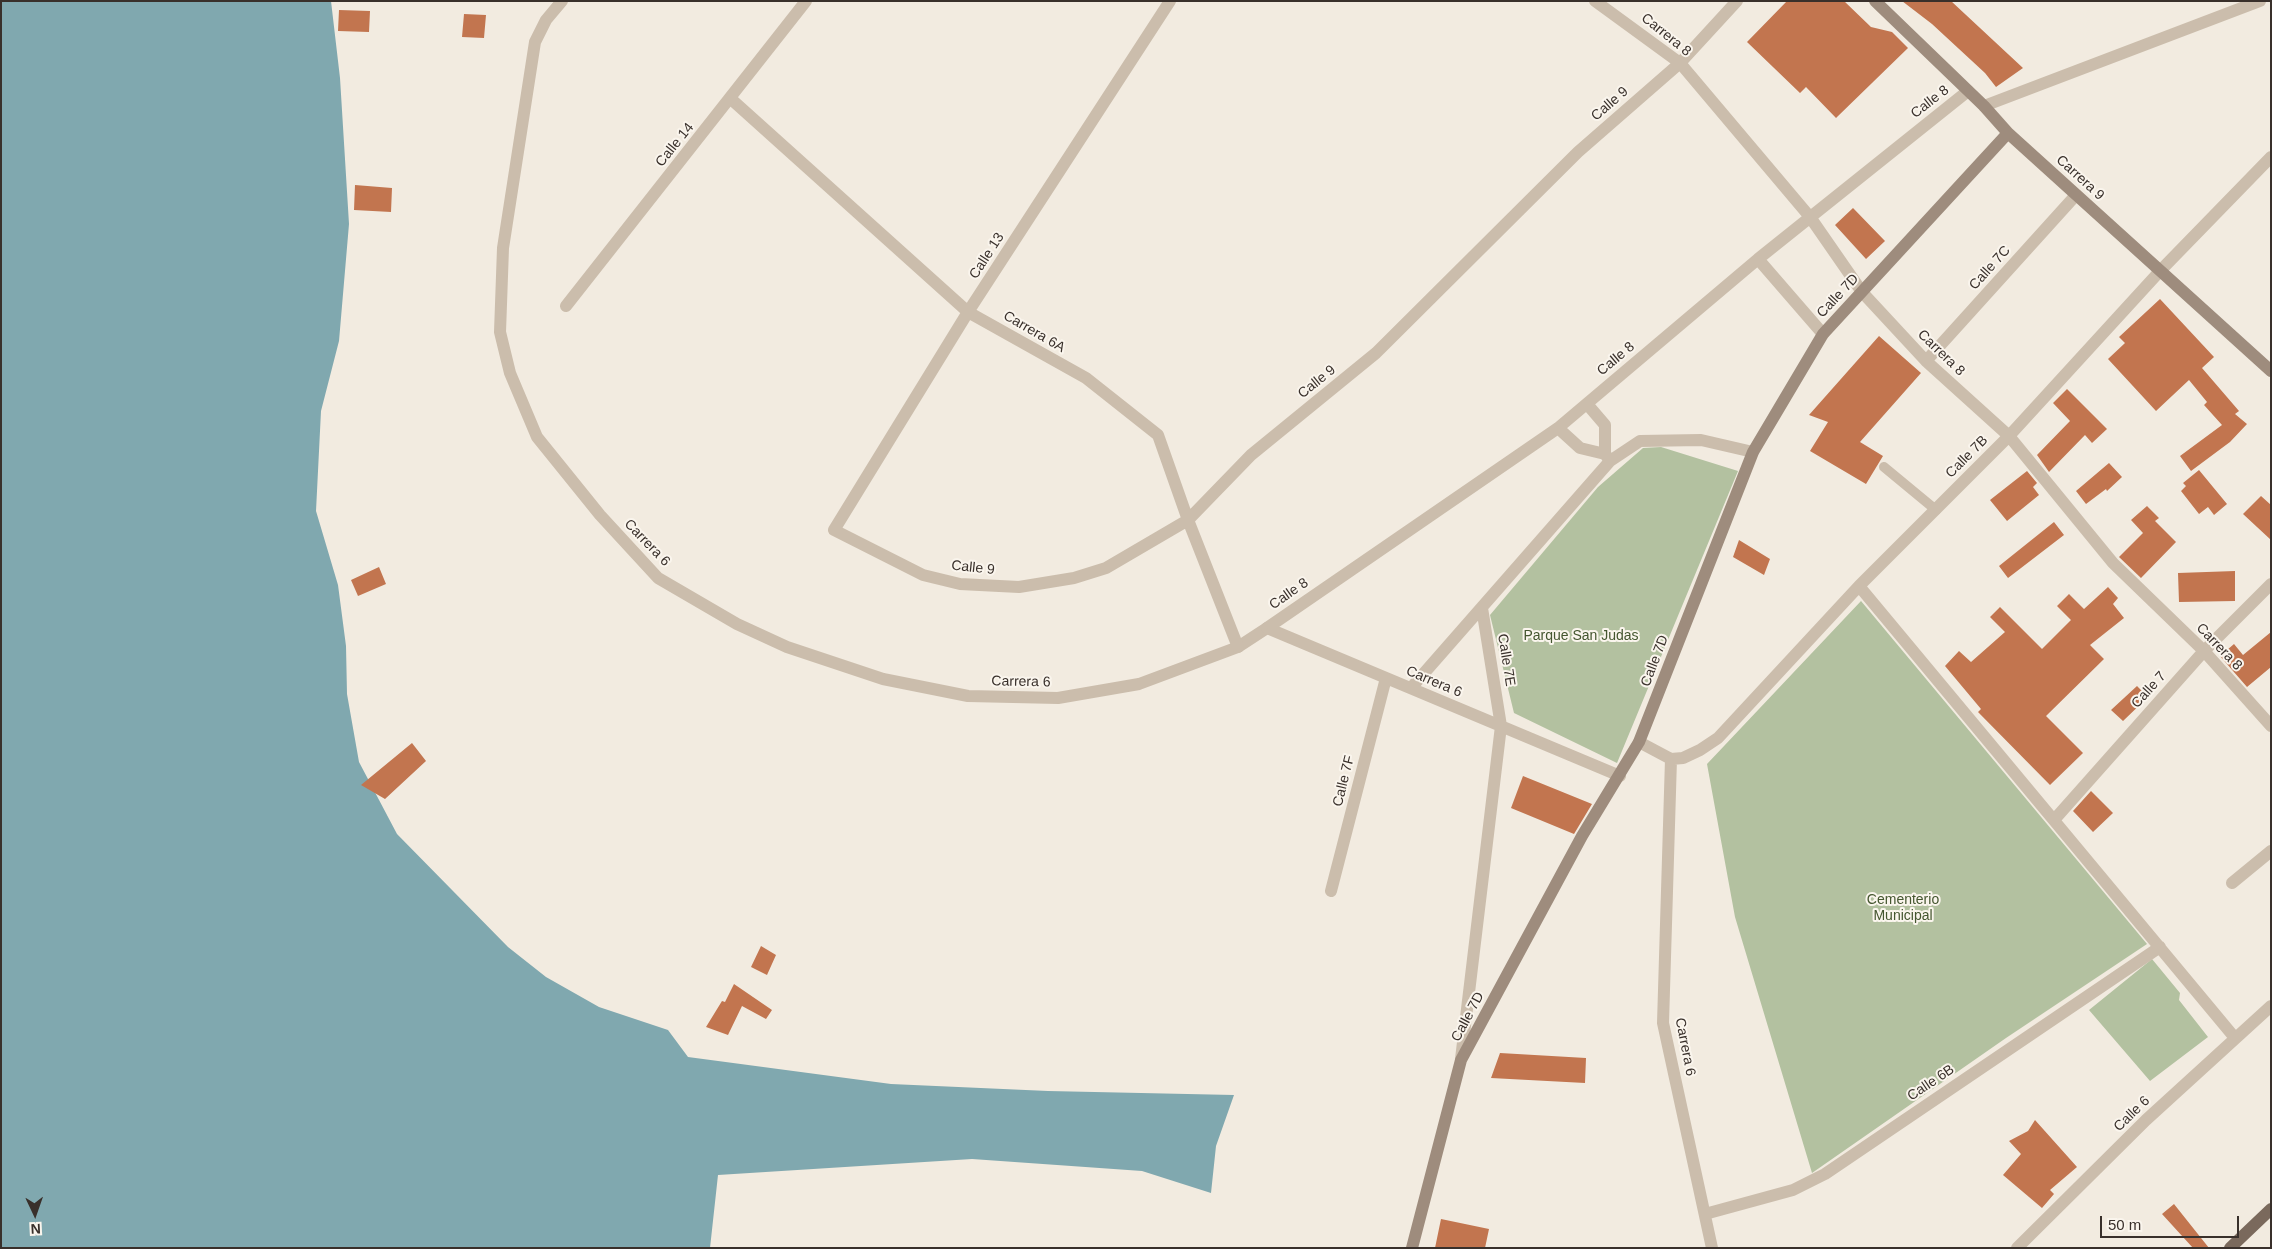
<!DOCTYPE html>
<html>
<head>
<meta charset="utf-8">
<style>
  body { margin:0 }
  #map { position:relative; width:2272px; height:1249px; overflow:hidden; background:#f2ebe0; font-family:Helvetica,sans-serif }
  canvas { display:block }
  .frame { position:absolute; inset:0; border:2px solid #39302b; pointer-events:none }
  .north { position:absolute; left:10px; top:1189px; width:50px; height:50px; -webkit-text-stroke:4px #faf5ed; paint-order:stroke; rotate:177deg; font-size:14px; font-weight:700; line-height:20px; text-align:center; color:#39302b }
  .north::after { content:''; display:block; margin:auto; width:18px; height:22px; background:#39302b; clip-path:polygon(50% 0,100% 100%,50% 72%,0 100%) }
  .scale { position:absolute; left:2100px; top:1216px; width:139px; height:22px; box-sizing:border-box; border:2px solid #39302b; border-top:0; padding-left:6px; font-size:15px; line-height:18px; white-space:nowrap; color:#39302b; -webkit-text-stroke:4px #faf5ed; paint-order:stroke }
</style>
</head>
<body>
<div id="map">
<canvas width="2272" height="1249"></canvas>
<div class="frame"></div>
<div class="north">N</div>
<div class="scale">50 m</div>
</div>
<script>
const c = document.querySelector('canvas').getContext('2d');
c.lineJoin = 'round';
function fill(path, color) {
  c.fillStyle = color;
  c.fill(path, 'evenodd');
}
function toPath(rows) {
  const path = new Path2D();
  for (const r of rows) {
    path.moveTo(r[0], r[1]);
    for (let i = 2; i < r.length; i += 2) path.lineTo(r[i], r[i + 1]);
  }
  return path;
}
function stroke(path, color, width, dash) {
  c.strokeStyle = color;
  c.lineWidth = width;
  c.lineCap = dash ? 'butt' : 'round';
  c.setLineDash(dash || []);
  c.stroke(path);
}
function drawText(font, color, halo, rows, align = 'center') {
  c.font = font + ' Helvetica,sans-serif';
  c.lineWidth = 4;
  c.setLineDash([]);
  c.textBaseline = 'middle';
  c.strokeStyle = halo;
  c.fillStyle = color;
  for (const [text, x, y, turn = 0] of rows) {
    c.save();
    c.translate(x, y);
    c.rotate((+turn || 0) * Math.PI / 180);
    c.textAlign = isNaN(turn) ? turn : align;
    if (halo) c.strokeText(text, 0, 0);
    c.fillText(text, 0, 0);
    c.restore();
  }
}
fill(toPath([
  [1661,447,1738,471,1617,763,1514,713,1490,615,1598,487,1643,448],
  [1861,601,2147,944,2006,1038,1812,1173,1735,917,1707,764],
  [2152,959,2180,993,2179,1000,2208,1037,2150,1081,2089,1010]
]), '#b3c1a0');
fill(toPath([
  [1,1,331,1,340,78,349,224,339,341,321,411,316,511,338,585,346,646,347,694,359,762,397,834,508,947,546,977,599,1007,668,1030,688,1057,891,1084,1048,1091,1234,1095,1216,1146,1211,1193,1142,1171,972,1159,718,1175,710,1248,1,1248]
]), '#80a8af');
fill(toPath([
  [1787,1,1844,1,1871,27,1892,32,1908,48,1836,118,1806,87,1800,93,1747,42],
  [1902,1,1951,1,2023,68,1996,87,1985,73,1932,24],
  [339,10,370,11,369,32,338,31],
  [464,14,486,15,484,38,462,37],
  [355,185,392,188,391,212,354,210],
  [1853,208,1885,241,1866,259,1835,225],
  [2160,299,2214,357,2202,368,2239,411,2235,414,2247,424,2230,442,2191,471,2180,456,2222,425,2204,405,2207,402,2189,380,2156,411,2108,359,2125,343,2119,337],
  [1879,336,1921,373,1860,442,1883,456,1866,484,1810,451,1828,422,1809,415],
  [2067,389,2107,429,2092,443,2085,435,2049,472,2037,455,2070,421,2053,403],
  [2109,463,2122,477,2107,491,2106,489,2086,504,2076,491],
  [2199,470,2227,504,2214,515,2208,507,2199,514,2181,491,2186,486,2183,483],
  [2027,471,2037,483,2033,487,2039,495,2007,521,1990,500],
  [2261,496,2271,505,2271,540,2243,514],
  [2147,506,2159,518,2155,521,2176,542,2141,578,2119,557,2143,533,2131,520],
  [2054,522,2064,535,2008,578,1999,566],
  [1739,540,1770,559,1764,575,1733,557],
  [379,567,386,584,358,596,351,580],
  [2235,571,2235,601,2179,602,2178,573],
  [2108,587,2118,598,2113,604,2124,618,2090,645,2104,659,2046,716,2083,753,2050,785,1978,712,1981,709,1945,666,1959,651,1971,662,2005,632,1990,617,2000,607,2042,649,2071,620,2057,606,2069,594,2084,609],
  [2271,632,2271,667,2247,687,2220,656,2234,644,2243,655],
  [2137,686,2148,697,2123,721,2111,710],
  [412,743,426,761,385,799,361,785],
  [1523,776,1592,804,1574,834,1511,808],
  [2091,791,2113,813,2093,832,2073,811],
  [761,946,776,955,767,975,751,967],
  [734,984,772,1010,766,1019,742,1006,728,1035,706,1027,722,1001,725,1002],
  [1500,1053,1586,1058,1585,1083,1491,1078],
  [2035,1120,2077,1167,2050,1190,2054,1194,2042,1208,2003,1175,2021,1154,2009,1141,2028,1131],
  [2174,1204,2209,1248,2193,1248,2162,1214],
  [1441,1219,1489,1229,1485,1248,1435,1248]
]), '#c2754f');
stroke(toPath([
  [1884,467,1936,510]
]), '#cbbdac', 10);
stroke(toPath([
  [562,1,546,20,535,42,503,248,500,332,510,373,537,437,600,515,658,578,737,624,787,647,883,679,968,696,1058,698,1139,684,1238,647,1267,628]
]), '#cbbdac', 12);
stroke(toPath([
  [1170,1,968,312,834,530,923,575,960,584,1019,587,1074,578,1106,568,1188,520,1251,455,1376,353,1578,152,1680,63,1737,1],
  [1595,1,1680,63,1810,217,1862,292,1926,361,2009,436,2113,563,2204,651,2271,726],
  [731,99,968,312,1086,378,1158,435,1188,520,1238,647],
  [1758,259,1823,334],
  [566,306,806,1],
  [1926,361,2076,195],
  [1587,404,1605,425,1605,454,1610,461],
  [1558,428,1580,448,1605,454],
  [1859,586,2235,1038],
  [1267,628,1558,428,1758,259,1968,91],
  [1267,628,1620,776],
  [1411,688,1610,461,1640,441,1701,440,1753,452],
  [1639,742,1671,759],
  [1671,759,1683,758,1700,750,1718,738,1859,586,2009,436,2160,271,2271,157],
  [1671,759,1663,1023,1712,1248],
  [2054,820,2204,651,2271,584],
  [2232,883,2271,851],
  [1331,891,1386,678],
  [1461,1059,1501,726,1482,608],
  [1705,1214,1793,1190,1825,1174,2160,947],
  [2017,1248,2146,1120,2271,1006]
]), '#cbbdac', 12);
stroke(toPath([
  [1984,106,2260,1]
]), '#cbbdac', 12);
stroke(toPath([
  [1875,1,1984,106,2008,133,2271,371],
  [1412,1248,1461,1060,1582,836,1639,742,1753,452,1823,334,2008,133]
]), '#9e8c7d', 12);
stroke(toPath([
  [2230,1248,2271,1209]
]), '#7a695c', 12);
drawText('14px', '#39302b', '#faf5ed', [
  ["Carrera 8",1666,35,39],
  ["Calle 8",1930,102,-38],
  ["Calle 9",1610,104,-41],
  ["Calle 14",675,145,-51],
  ["Carrera 9",2080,178,42],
  ["Calle 13",987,256,-57],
  ["Calle 7C",1990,268,-48],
  ["Calle 7D",1838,296,-47],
  ["Carrera 6A",1034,332,30],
  ["Carrera 8",1941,353,44],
  ["Calle 8",1616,359,-40],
  ["Calle 9",1317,382,-39],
  ["Calle 7B",1967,457,-45],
  ["Carrera 6",647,543,46],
  ["Calle 9",973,568,6],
  ["Calle 8",1289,594,-35],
  ["Carrera 8",2219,647,46],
  ["Calle 7E",1506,660,81],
  ["Calle 7D",1655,661,-69],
  ["Carrera 6",1021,682,1],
  ["Carrera 6",1434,682,23],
  ["Calle 7",2149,690,-48],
  ["Calle 7F",1344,781,-76],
  ["Calle 7D",1468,1017,-62],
  ["Carrera 6",1685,1047,79],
  ["Calle 6B",1931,1083,-34],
  ["Calle 6",2132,1114,-44]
]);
drawText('14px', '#44562f', '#faf5ed', [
  ["Parque San Judas",1581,636],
  ["Cementerio",1903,900],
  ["Municipal",1903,916]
]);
</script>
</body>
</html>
